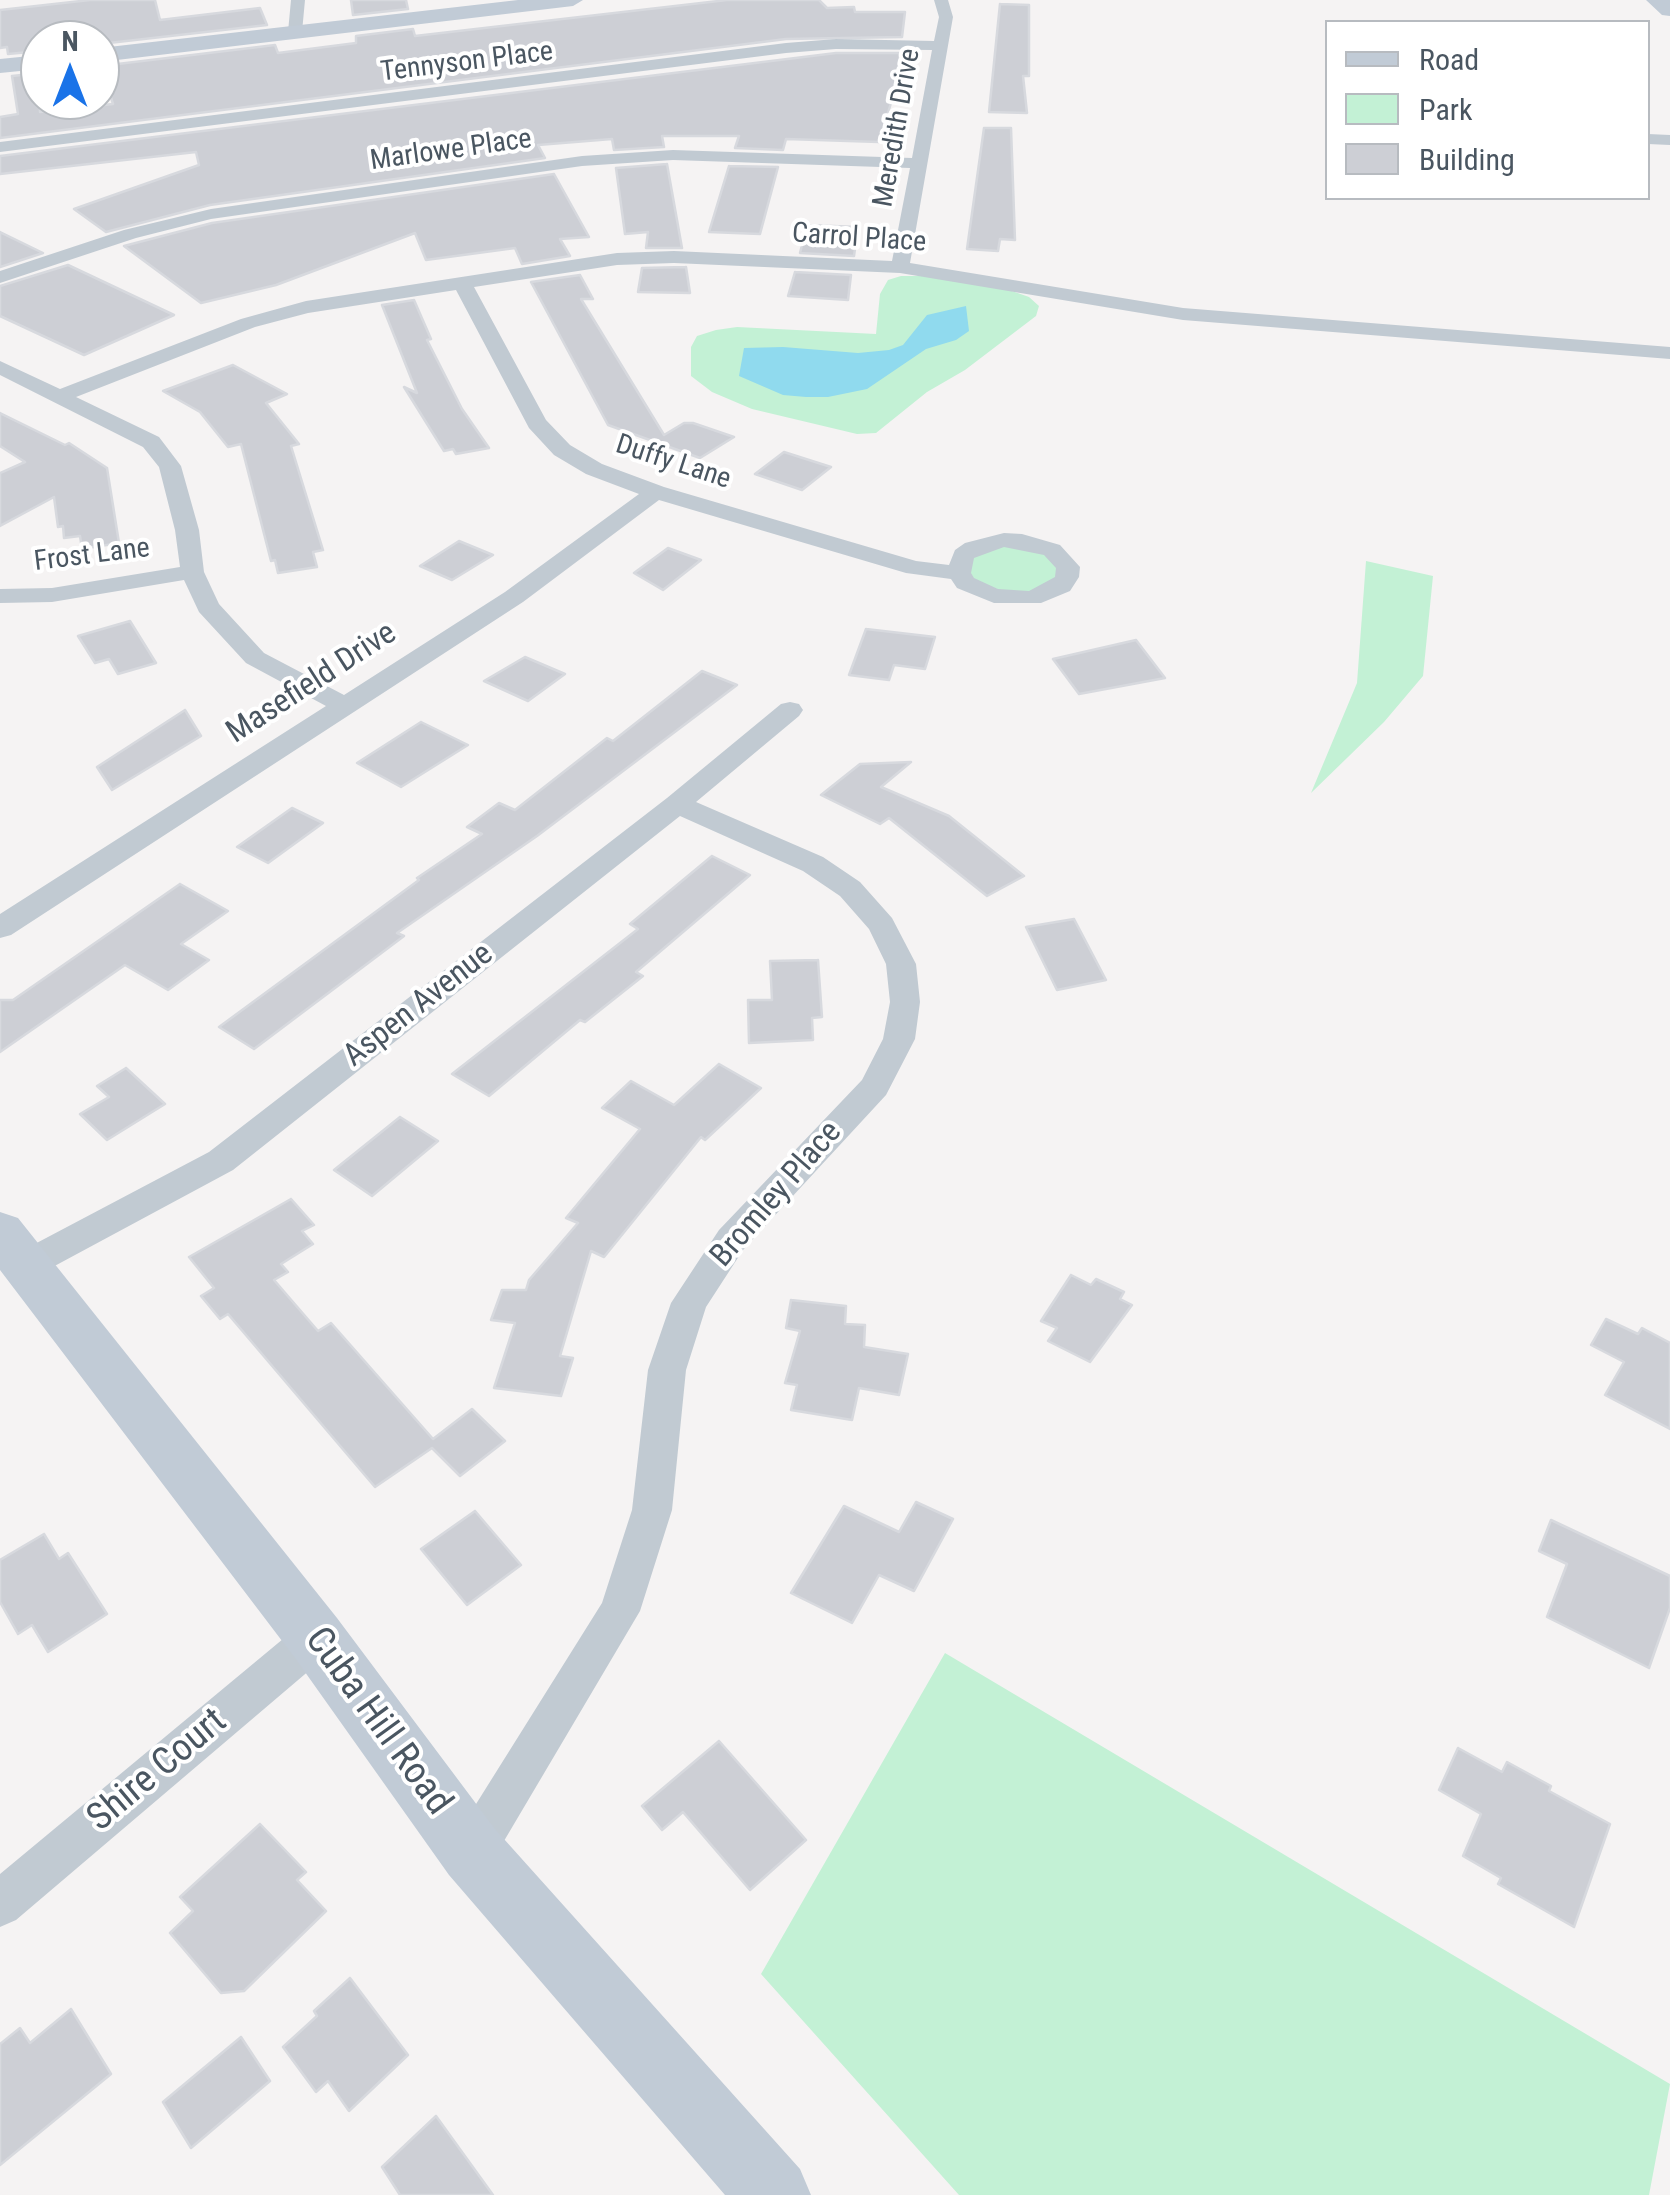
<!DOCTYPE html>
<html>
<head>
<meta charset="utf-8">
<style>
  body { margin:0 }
  #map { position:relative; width:1670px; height:2195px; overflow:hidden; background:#f5f3f3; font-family:"Roboto Condensed",sans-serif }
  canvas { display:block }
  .legend { position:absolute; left:1325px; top:20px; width:325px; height:180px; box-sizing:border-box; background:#fff; border:2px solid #b7bbc0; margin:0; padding:12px 18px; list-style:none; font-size:30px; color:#4a5661 }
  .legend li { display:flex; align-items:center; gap:20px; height:50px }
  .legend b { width:50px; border:2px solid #b7bbc0 }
  .north { position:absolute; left:20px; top:20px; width:100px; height:100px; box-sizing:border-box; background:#fff; border:2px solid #b7bbc0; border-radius:50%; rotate:0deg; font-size:28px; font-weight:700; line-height:40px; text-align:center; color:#4a5661 }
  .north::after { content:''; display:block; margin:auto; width:35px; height:45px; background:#1a73e8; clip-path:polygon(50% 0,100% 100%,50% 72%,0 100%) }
</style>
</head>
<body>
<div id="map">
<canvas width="1670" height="2195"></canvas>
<ul class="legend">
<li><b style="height:12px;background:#c1cbd6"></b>Road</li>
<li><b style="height:28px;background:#c3f1d5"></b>Park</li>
<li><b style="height:28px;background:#cdcfd5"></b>Building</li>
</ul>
<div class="north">N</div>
</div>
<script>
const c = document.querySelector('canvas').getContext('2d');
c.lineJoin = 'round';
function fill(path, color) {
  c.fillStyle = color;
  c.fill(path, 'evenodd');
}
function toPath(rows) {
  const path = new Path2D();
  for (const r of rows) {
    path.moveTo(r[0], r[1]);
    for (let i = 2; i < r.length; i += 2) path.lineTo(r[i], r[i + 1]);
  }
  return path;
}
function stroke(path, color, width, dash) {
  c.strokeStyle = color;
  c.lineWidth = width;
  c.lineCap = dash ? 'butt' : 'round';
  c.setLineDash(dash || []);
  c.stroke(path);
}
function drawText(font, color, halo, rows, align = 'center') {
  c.font = font + ' "Roboto Condensed",sans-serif';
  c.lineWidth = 8;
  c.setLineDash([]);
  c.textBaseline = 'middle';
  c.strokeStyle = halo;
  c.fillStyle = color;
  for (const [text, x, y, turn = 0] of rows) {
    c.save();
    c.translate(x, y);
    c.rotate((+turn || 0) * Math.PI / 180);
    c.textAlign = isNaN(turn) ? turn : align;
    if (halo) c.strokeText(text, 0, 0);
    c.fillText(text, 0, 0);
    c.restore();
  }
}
fill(toPath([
  [901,276,934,276,1009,290,1029,297,1039,306,1036,316,965,370,927,392,876,433,857,434,752,409,712,392,691,376,691,347,697,336,716,330,737,327,876,334,880,294,888,280],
  [1008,545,1037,549,1057,562,1057,579,1037,591,1007,593,972,579,968,563,973,556],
  [1366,561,1433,576,1423,676,1384,722,1311,793,1357,683],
  [945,1653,1670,2084,1649,2195,959,2195,761,1974]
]), '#c3f1d5');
fill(toPath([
  [966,306,969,331,956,340,926,349,867,389,828,397,806,397,783,395,739,376,744,348,783,347,858,353,889,350,903,345,927,315]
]), '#90daee');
const building = toPath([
  [90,0,155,0,160,20,260,8,267,25,100,44,100,40,92,37,40,40,40,51,8,54,7,47,0,48,0,10,90,0],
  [351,0,406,0,408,9,353,15,351,0],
  [727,0,819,0,827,8,854,7,855,12,905,12,902,37,786,39,0,138,0,117,18,114,12,76,40,73,40,112,113,104,101,66,275,45,278,53,356,43,356,36,413,29,415,36,727,0],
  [1000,4,1029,5,1029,76,1023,76,1027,113,989,112,1000,4],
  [836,53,900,53,895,90,879,142,786,139,783,150,735,148,739,136,662,136,664,147,614,150,612,139,538,145,545,158,210,205,106,232,74,209,199,165,196,152,0,174,0,156,836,53],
  [984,128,1011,128,1015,240,1000,239,998,251,967,249,984,128],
  [667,164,682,248,646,248,648,232,625,234,616,168,667,164],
  [729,166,778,167,760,234,709,232,729,166],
  [554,174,589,237,560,239,570,256,522,264,515,248,426,260,415,233,276,285,201,303,124,246,212,223,554,174],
  [807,225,858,227,854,256,800,253,807,225],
  [0,232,43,253,0,267,0,232],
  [68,265,174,315,84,355,0,316,0,286,68,265],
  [686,267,690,293,638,292,642,268,686,267],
  [795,272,851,275,848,300,788,296,795,272],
  [580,275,593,299,581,299,664,435,684,423,693,423,734,437,700,458,608,425,531,282,580,275],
  [414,300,431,339,427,340,462,409,489,448,456,454,453,449,444,451,404,387,417,393,382,305,414,300],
  [233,365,287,394,266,403,299,444,291,446,323,550,313,552,317,567,278,573,275,560,271,561,241,444,228,447,200,412,163,391,233,365],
  [0,413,65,445,69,443,107,468,119,543,82,549,80,536,64,538,63,526,58,527,54,497,0,526,0,473,25,462,0,446,0,413],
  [784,452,831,467,802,490,755,474,784,452],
  [459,541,493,555,452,580,420,566,459,541],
  [668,548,701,560,663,590,634,573,668,548],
  [130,621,156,663,118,674,109,659,95,663,78,636,130,621],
  [866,629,935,637,925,669,894,665,889,680,849,675,866,629],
  [1136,640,1165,678,1079,694,1053,659,1136,640],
  [525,657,565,674,528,701,484,681,525,657],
  [702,671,737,685,537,836,397,933,404,936,254,1049,219,1027,419,880,417,878,482,834,467,827,499,803,515,810,607,738,613,741,702,671],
  [185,710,201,736,112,790,97,767,185,710],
  [421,722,468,745,401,787,357,763,421,722],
  [911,762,881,787,949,816,1024,876,987,896,889,818,880,824,821,795,860,764,911,762],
  [292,808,323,823,268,863,237,847,292,808],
  [712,856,750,875,636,972,643,976,585,1022,580,1020,489,1096,452,1074,638,929,630,924,712,856],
  [180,884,228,911,181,944,209,960,168,990,125,965,0,1052,0,1000,13,1000,180,884],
  [1074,919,1106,980,1057,990,1026,927,1074,919],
  [818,960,822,1017,812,1018,813,1040,749,1043,748,1000,772,1000,770,961,818,960],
  [719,1064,761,1088,705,1140,701,1137,604,1257,591,1251,560,1356,573,1358,561,1396,494,1388,515,1323,491,1320,502,1290,526,1290,529,1280,578,1223,566,1218,640,1129,602,1108,631,1081,674,1105,719,1064],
  [126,1068,165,1104,107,1140,80,1114,109,1097,97,1086,126,1068],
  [400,1117,438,1141,372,1196,334,1170,400,1117],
  [291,1199,314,1225,302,1231,313,1244,281,1264,288,1272,274,1280,318,1331,331,1323,433,1439,472,1409,505,1441,460,1476,432,1448,375,1487,228,1314,220,1319,201,1296,214,1288,189,1257,291,1199],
  [1071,1275,1091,1285,1096,1279,1124,1292,1120,1299,1132,1305,1090,1362,1048,1341,1057,1328,1041,1321,1071,1275],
  [791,1300,846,1306,845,1324,865,1325,864,1347,908,1354,899,1395,859,1388,852,1420,791,1410,797,1385,785,1383,800,1331,786,1328,791,1300],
  [1606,1319,1638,1334,1642,1328,1670,1343,1670,1429,1605,1395,1624,1362,1591,1345,1606,1319],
  [916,1502,953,1519,914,1591,879,1575,852,1623,791,1593,844,1506,899,1532,916,1502],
  [475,1511,521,1565,467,1605,421,1549,475,1511],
  [1551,1520,1670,1576,1670,1608,1649,1668,1547,1617,1567,1564,1539,1551,1551,1520],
  [44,1534,59,1559,68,1553,107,1614,48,1652,32,1625,18,1634,0,1602,0,1560,44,1534],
  [719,1741,806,1840,750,1890,683,1812,662,1830,642,1806,719,1741],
  [1458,1748,1502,1772,1507,1762,1551,1786,1549,1791,1610,1824,1574,1927,1498,1884,1501,1878,1463,1856,1481,1814,1439,1790,1458,1748],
  [260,1824,306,1872,297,1880,326,1911,244,1991,221,1993,170,1933,193,1911,180,1897,260,1824],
  [350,1978,408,2055,349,2111,328,2081,316,2092,283,2047,317,2016,314,2011,350,1978],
  [71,2009,111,2074,0,2165,0,2044,20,2028,30,2043,71,2009],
  [241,2037,270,2081,191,2148,163,2102,241,2037],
  [436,2116,493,2195,400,2195,382,2167,436,2116]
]);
fill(building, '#cdcfd5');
stroke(building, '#d7d9de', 2.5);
fill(toPath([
  [291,0,305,0,302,32,295,36,288,32,291,0],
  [934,0,948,0,953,17,910,263,1183,308,1670,347,1670,359,1183,320,900,273,674,263,617,265,474,287,546,420,570,445,602,464,664,487,916,561,949,565,955,550,965,543,1004,533,1022,534,1060,545,1080,567,1079,577,1070,591,1041,603,994,603,957,588,951,579,906,573,659,500,523,602,11,935,0,938,0,914,326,706,246,663,199,612,184,580,52,602,0,603,0,589,52,588,180,567,175,530,159,467,143,447,0,375,0,361,60,389,241,319,306,301,617,253,674,251,892,261,910,168,673,160,582,166,211,219,136,238,0,283,0,271,124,230,211,209,582,156,673,150,912,158,932,50,836,49,786,53,0,152,0,142,786,43,836,39,934,41,939,17,934,0],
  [456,290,529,428,554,455,586,474,639,494,505,592,344,695,264,653,219,604,204,572,199,530,181,466,159,437,76,397,255,327,308,313,456,290],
  [1004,547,1044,555,1056,568,1055,577,1029,591,998,589,974,578,971,573,974,558,1004,547],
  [1648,134,1670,135,1670,145,1648,144,1648,134],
  [790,702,799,704,803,710,799,716,696,802,823,857,860,882,892,918,916,964,920,1002,915,1039,886,1095,743,1250,706,1307,686,1370,672,1510,640,1611,488,1868,472,1874,456,1868,450,1852,456,1836,602,1603,632,1510,648,1370,671,1303,719,1230,862,1080,883,1039,890,1002,886,964,869,929,840,896,803,871,680,816,233,1170,36,1276,24,1280,12,1276,6,1266,12,1256,209,1152,667,798,781,704,790,702],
  [316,1619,331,1624,337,1638,331,1652,16,1920,0,1927,0,1874,301,1624,316,1619]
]), '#c1cad2');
fill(toPath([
  [518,0,583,0,573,6,100,62,100,48,518,0],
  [1646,0,1670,0,1670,16,1662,15,1646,0],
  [40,55,40,69,0,73,0,59,40,55],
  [0,1212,18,1218,337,1618,495,1829,800,2169,811,2195,725,2195,449,1875,295,1658,0,1270,0,1212]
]), '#c1cbd6');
drawText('28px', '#4a5661', '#fff', [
  ["Tennyson Place",467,63,-7],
  ["Meredith Drive",898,128,-80],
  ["Marlowe Place",451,151,-8],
  ["Carrol Place",859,239,4],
  ["Duffy Lane",673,463,18],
  ["Frost Lane",92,556,-7]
]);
drawText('32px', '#4a5661', '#fff', [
  ["Masefield Drive",312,684,-33],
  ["Aspen Avenue",419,1006,-38],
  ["Bromley Place",777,1195,-49]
]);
drawText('38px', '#4a5661', '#fff', [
  ["Cuba Hill Road",377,1722,54],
  ["Shire Court",158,1771,-40]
]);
</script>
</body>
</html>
